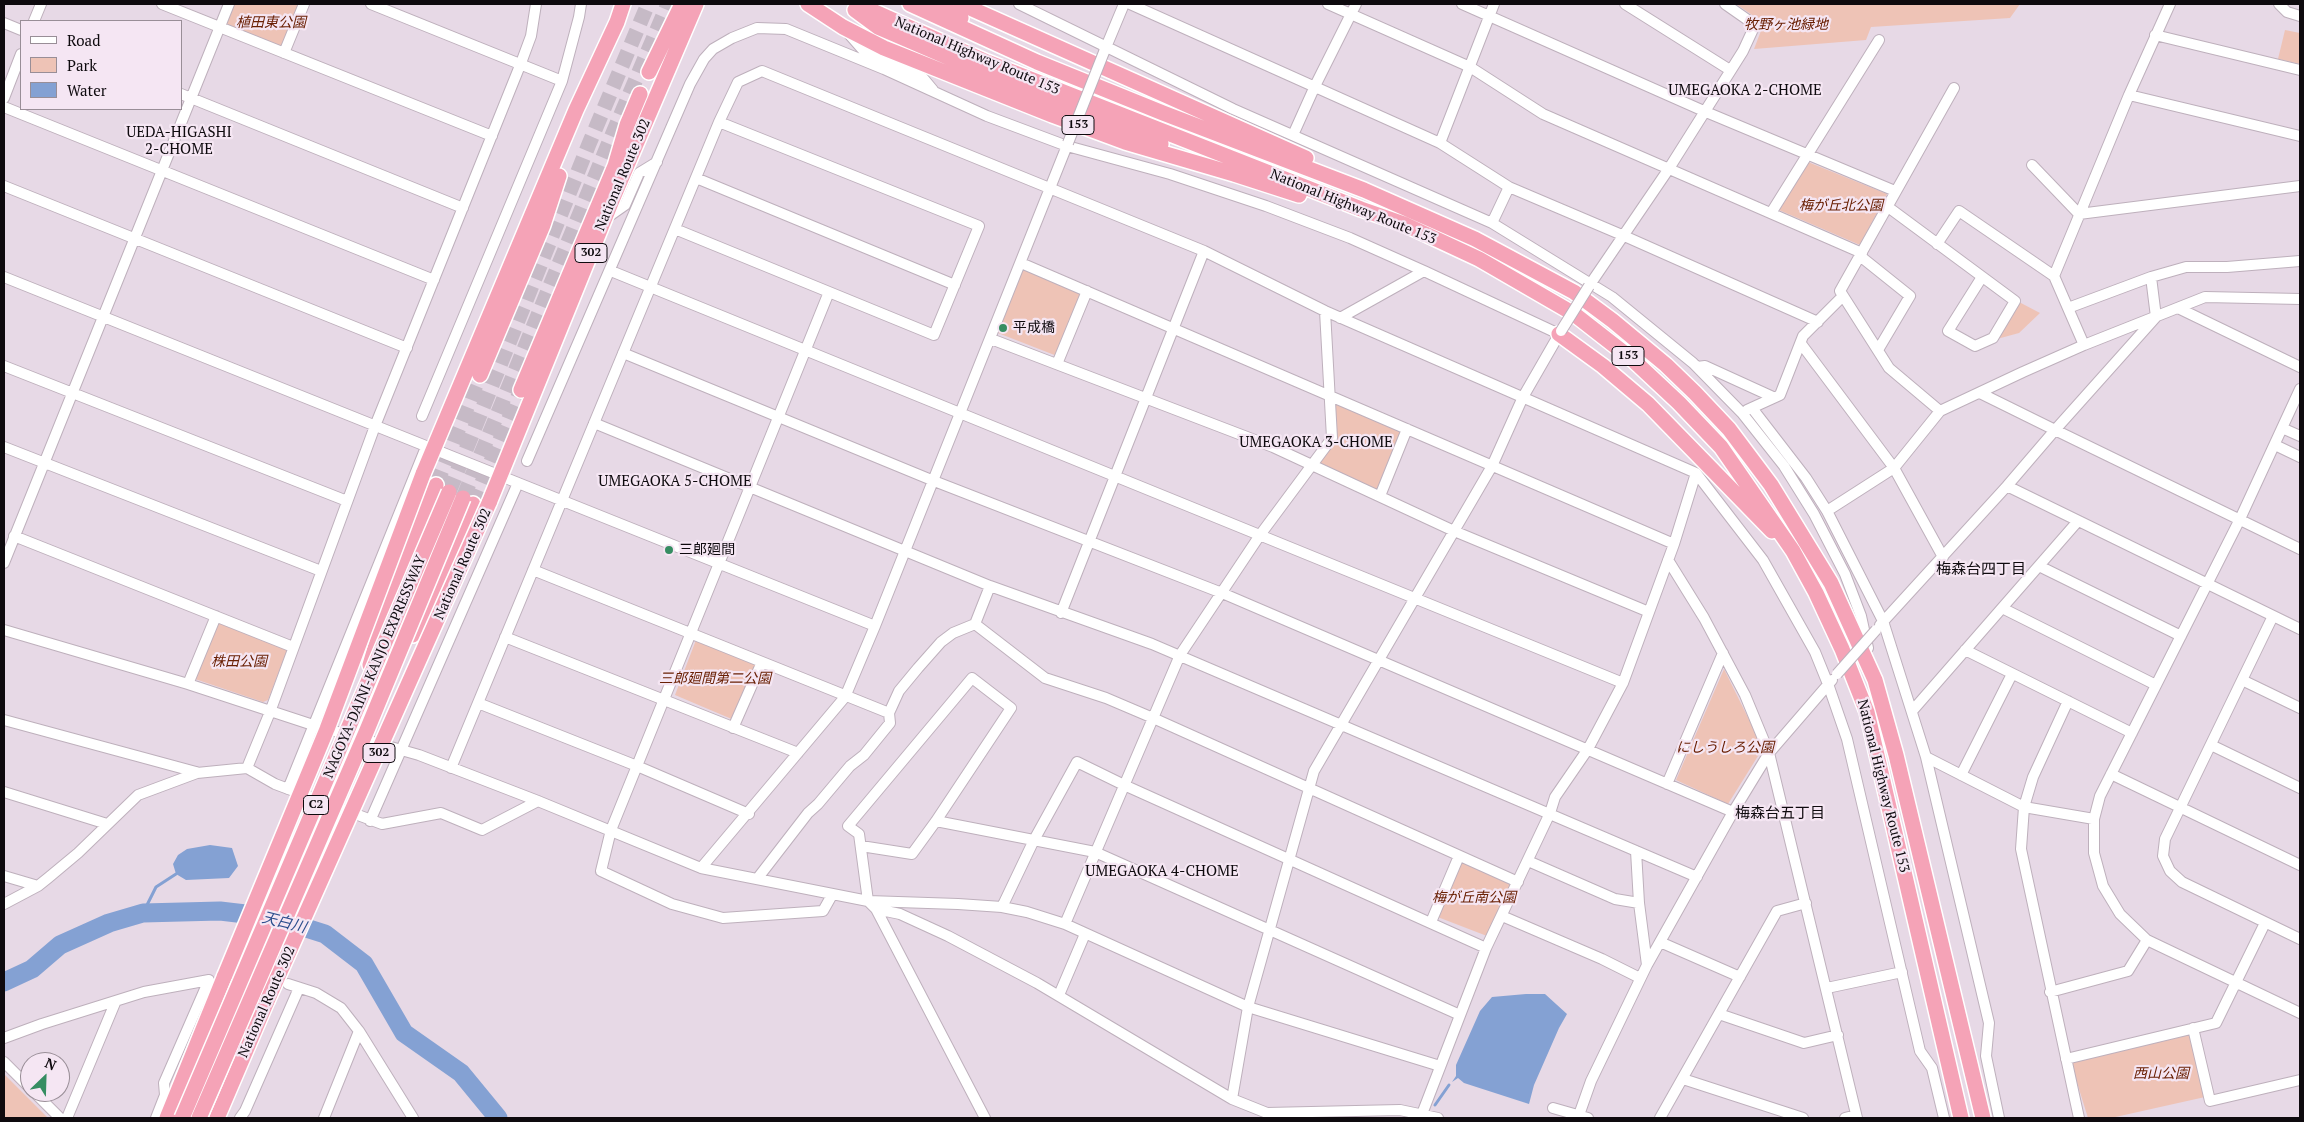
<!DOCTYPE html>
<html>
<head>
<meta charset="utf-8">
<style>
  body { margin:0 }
  #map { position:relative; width:2304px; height:1122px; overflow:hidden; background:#e7d9e6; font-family:"PT Serif",serif }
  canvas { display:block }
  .frame { position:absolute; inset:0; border:5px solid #0e0a0e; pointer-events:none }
  .legend { position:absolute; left:20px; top:20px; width:162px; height:90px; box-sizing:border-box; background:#f5e6f3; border:1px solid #998e97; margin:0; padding:6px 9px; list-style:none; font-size:15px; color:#0e0a0e }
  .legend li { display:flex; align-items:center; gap:10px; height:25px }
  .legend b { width:25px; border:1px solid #998e97 }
  .north { position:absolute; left:20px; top:1052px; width:50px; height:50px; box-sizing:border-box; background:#f5e6f3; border:1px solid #998e97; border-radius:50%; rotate:24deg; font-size:14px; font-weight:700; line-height:20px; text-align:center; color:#0e0a0e }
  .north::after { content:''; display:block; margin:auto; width:18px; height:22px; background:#368d62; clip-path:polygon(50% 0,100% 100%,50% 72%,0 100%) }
</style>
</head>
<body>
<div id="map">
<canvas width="2304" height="1122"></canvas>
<div class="frame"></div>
<ul class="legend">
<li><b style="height:6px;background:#fff"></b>Road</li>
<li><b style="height:14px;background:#eec3b6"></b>Park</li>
<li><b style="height:14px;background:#84a1d3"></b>Water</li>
</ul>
<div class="north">N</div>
</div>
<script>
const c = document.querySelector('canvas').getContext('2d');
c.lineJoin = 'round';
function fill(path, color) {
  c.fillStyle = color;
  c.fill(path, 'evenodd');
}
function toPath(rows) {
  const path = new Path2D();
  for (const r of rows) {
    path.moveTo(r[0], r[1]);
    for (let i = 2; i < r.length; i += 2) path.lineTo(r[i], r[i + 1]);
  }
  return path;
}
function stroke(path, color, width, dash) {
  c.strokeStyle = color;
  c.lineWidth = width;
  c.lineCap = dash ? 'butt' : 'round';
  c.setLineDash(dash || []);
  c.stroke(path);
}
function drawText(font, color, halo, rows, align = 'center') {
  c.font = font + ' "PT Serif","Noto Sans JP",serif';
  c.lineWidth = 4.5;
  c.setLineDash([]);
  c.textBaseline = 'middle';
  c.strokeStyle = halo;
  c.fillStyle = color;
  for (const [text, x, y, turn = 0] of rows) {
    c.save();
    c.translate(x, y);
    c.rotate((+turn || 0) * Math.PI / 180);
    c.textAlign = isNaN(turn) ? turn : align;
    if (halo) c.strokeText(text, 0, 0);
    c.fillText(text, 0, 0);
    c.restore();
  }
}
fill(toPath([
  [234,4,301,4,284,46,279,48,228,27,226,23],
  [1736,4,2020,4,2010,18,1871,27,1866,40,1754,49,1764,23],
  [2285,30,2300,33,2300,64,2278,59],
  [1808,162,1887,194,1860,245,1779,210],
  [1024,267,1084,292,1057,356,998,333],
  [2019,302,2040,313,2019,333,1997,339],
  [1336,399,1405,430,1380,493,1321,465,1320,461,1336,440],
  [218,621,288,648,268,700,263,702,195,679],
  [696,640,757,663,734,720,675,695],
  [1724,669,1763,748,1728,804,1676,780],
  [1465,863,1509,884,1511,889,1487,936,1435,916,1458,865],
  [2189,1035,2205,1097,2111,1118,2088,1118,2071,1063],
  [4,1074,48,1118,4,1118]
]), '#eec3b6');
fill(toPath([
  [210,845,232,848,238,866,229,878,186,880,176,874,173,864,178,855,187,849],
  [1526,994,1545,994,1567,1014,1559,1028,1534,1085,1529,1104,1464,1083,1458,1078,1452,1082,1456,1076,1456,1065,1480,1011,1492,997]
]), '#84a1d3');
stroke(toPath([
  [143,913,156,887,176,874],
  [1435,1105,1449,1085]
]), '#84a1d3', 3);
stroke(toPath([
  [4,982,32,969,60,945,109,923,143,913,220,911,254,915,287,922,325,934,364,964,404,1033,461,1073,498,1118]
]), '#84a1d3', 19);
stroke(toPath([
  [219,978,255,977,282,983]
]), '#c6bac6', 10, [10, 5]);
stroke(toPath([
  [436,485,480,375],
  [449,492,589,144,648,4],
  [463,498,607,147,668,4],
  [473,504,521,390]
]), '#c6bac6', 15, [15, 8]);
const minor = toPath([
  [162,4,492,136],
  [371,4,562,81],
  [1019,4,1233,109,1492,223,1612,297,1693,363,1742,413,1784,466,1814,514,1845,574,1861,616,1868,648],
  [1130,4,1440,143,1509,187],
  [1328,4,1470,67,1543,114,1862,253],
  [1462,4,1706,112,1895,191],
  [1625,4,1730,70],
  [2279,4,2287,12,2300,16],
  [34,21,41,4],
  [4,23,21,30],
  [849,34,863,50,923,78,933,90],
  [2155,35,2300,70],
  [1104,52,1124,4],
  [284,53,304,4],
  [181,94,463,208],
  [2129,95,2300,136],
  [4,98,21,54],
  [4,107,434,280],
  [1293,135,1315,86,1356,4],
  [1440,143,1494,4],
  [2032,165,2079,214,2300,186],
  [696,178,955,285],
  [4,186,407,348],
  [1888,207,2015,301,1993,338,1975,346,1948,331,1982,277],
  [1771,213,1879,40],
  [605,219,625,205,639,173,657,162],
  [1492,223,1509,187,1622,235,1818,322],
  [675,229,934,335,979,226,719,122],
  [1937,244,1959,211,2054,276],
  [1860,256,1910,296,1878,350],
  [1021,263,1674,544],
  [611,271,1623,683],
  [4,277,875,626],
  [2151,277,2186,267,2227,267,2300,261],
  [1589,286,1668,170,1743,51,1755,25,1725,4],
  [829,292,611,830,601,871,672,904,723,918,823,911,832,895],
  [2178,308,2300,367],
  [1340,318,1424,271,1559,334],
  [991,339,1273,447,1454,531,1649,612],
  [1802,345,1894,468,1943,557],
  [2084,345,2054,276,2129,95,2170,4],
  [623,353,934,481,1222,593,1733,812],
  [1057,364,1087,291],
  [4,366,347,501],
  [1697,367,1705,366,1773,397],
  [2300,389,2240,519,2100,796,2094,819,2094,853,2103,886,2120,914,2147,940,2300,1013],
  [1980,393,2055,430,2156,317,2151,277,2068,308],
  [1752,408,1806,478,1827,511,1883,621,1926,757,1989,1023,1986,1056,1999,1118],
  [1747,410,1780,395,1803,336,1842,297],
  [1940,411,1889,368,1840,291,1954,88],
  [422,416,562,81,579,17,581,4],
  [594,423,990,586,1152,644,1697,877],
  [2282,428,2300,436],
  [2275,445,2300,457],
  [4,447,321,571],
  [527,461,690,84,704,59,713,49,732,38,757,28,786,29,884,69,987,116,1067,146,1170,174,1266,206,1350,238,1424,271],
  [2007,486,2300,629],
  [1380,496,1407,429],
  [1827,511,1894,468,1940,411,2023,372,2084,345,2205,297,2300,299],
  [14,536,293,647],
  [1668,560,1704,618,1745,695,1769,753,1857,1118],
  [4,563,229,4],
  [2039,566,2181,636],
  [533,570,889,713],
  [2002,608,2156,685],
  [1061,613,1204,251],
  [2273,616,2165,839,2163,856,2170,871,2182,882,2300,939],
  [975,624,1045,678,1106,698,1153,718,1518,882],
  [1880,625,2007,486,2055,430,2300,549],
  [4,630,188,684,313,725,419,755,538,801,701,868,868,901,958,904,1002,907,1027,912,1065,924,1248,1007,1440,1066],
  [505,637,798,753],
  [1965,650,2132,733],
  [2242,680,2300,708],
  [188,684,216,616],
  [2068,701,2033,777,2024,807,2021,849,2079,1118],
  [478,703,637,766,749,814],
  [1913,710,2078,521],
  [4,720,196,772],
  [733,728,762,662],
  [2211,745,2300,788],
  [1926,757,2024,807,2094,819],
  [247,768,270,712,375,426,521,63,531,36,536,4],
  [451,768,719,122,738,82,762,71,1204,251,1325,311,1696,473,1763,560,1815,652,1828,684,1847,739,1920,1051,1932,1068,1944,1118],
  [2111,774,2300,865],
  [1961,775,2012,674],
  [1667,784,1723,653],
  [288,789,426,447],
  [4,792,107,824],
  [370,821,518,483],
  [936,821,1095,852,1460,1015],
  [861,846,912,854,936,821,1011,708,972,678,848,826,859,834,868,901,876,909,985,1118],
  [1636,851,1639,903,1647,965],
  [1528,861,1615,899,1639,903],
  [701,868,845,697,875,626,1068,143],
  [4,876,38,886],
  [757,879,808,813,818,804,850,766,864,755,890,723,889,713,899,691,918,668,941,642,953,633,975,624,990,586],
  [4,904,38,886,48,878,78,853,138,795,197,773,247,768,275,784,382,824,441,813,482,830,538,801],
  [1002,907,1034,840,1077,762,1124,785,1486,948],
  [876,909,900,914,948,936,1037,983,1232,1099,1267,1113,1400,1110,1438,1118],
  [1502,916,1602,959,1640,978],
  [1431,922,1459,856],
  [1065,924,1180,655,1260,535,1332,438,1325,311],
  [1660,942,1740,977],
  [288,984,316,993,341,1008,359,1031,413,1118],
  [1827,988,1902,972],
  [2050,992,2128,971,2147,940],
  [1059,995,1085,934],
  [1719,1014,1804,1043,1838,1035],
  [2193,1028,2210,1101,2300,1080],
  [4,1038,42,1024,144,992,209,980],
  [2066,1059,2216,1023,2265,923],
  [4,1062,30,1088],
  [1683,1079,1803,1118],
  [34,1092,60,1118],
  [1232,1099,1248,1007,1314,771,1492,466,1523,397,1561,331],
  [1553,1108,1588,1118],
  [1422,1114,1486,948,1550,813,1555,797,1588,749,1623,683,1674,544,1696,473],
  [1579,1115,1591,1081,1647,965,1733,812,1769,753,1832,680],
  [67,1118,115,1003],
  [156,1118,165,1095,164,1083,209,980],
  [240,1118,245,1111,299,988],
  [324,1118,359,1031],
  [1660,1118,1777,911,1806,903],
  [1845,1118,1856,1115]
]);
const highway = toPath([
  [808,4,843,27,884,48,1052,115,1125,142,1234,174,1299,195],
  [857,4,987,62,1361,209,1404,224,1479,259,1574,314,1633,360,1679,403,1721,447,1793,551,1816,593,1842,649,1867,712,1961,1118],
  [910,4,1037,62,1163,113,1364,190,1475,239,1574,292,1613,321,1666,365,1695,393,1729,429,1771,485,1831,583,1875,680,1896,755,1983,1118],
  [936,4,961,18],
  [961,4,1306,158],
  [855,10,878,27,987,74,1161,144],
  [649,72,682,4],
  [1559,334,1603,366,1648,404,1772,531],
  [480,375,543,225,559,176],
  [521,390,615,166,627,125,640,94],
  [423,474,576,110,617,22,623,4],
  [489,503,613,198,696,4],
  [413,635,473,504],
  [370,665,382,625,436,485],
  [167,1118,225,975],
  [217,1118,267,1001]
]);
stroke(minor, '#beb0bc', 12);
stroke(highway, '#fff', 18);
stroke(minor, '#fff', 10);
stroke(highway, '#f5a3b7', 15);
const minorBridge = toPath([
  [1068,143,1104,52],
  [1561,331,1589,286],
  [1837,674,1876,630]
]);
const highwayBridge = toPath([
  [225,975,327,729,423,474],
  [267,1001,489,503],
  [182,1118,449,492],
  [199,1118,367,730,463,498]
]);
stroke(minorBridge, '#beb0bc', 12, []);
stroke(highwayBridge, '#fff', 18, []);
stroke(minorBridge, '#fff', 10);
stroke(highwayBridge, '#f5a3b7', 15);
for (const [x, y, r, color] of [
  [1003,328,5,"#368d62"],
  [669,550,5,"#368d62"]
]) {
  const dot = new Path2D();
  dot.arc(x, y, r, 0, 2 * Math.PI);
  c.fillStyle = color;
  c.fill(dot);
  stroke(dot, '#f5e6f3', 2);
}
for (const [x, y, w] of [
  [1078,125,32],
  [591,253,32],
  [1628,356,32],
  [379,753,32],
  [316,805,25]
]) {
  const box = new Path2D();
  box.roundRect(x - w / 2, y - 9.5, w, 19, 4);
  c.fillStyle = '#f5e6f3';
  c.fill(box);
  stroke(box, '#0e0a0e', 1);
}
drawText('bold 12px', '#0e0a0e', null, [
  ["153",1078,125],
  ["302",591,253],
  ["153",1628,356],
  ["302",379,753],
  ["C2",316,805]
]);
drawText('italic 14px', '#6a2004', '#f5e6f3', [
  ["植田東公園",271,23],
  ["牧野ヶ池緑地",1786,25],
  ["梅が丘北公園",1841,206],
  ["株田公園",239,662],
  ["三郎廻間第二公園",715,679],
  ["にしうしろ公園",1725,748],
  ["梅が丘南公園",1474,898],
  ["西山公園",2161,1074]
]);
drawText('14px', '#0e0a0e', '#f5e6f3', [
  ["National Highway Route 153",977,56,23],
  ["National Route 302",623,175,-67],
  ["National Highway Route 153",1353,207,22],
  ["National Route 302",463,564,-66],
  ["NAGOYA-DAINI-KANJO EXPRESSWAY",375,667,-67],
  ["National Highway Route 153",1883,786,76],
  ["National Route 302",267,1002,-66]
]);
drawText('14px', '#0e0a0e', '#f5e6f3', [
  ["平成橋",1013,328],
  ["三郎廻間",679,550]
], 'left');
drawText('15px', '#0e0a0e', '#f5e6f3', [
  ["UMEGAOKA 2-CHOME",1745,91],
  ["UEDA-HIGASHI",179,133],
  ["2-CHOME",179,150],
  ["UMEGAOKA 3-CHOME",1316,443],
  ["UMEGAOKA 5-CHOME",675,482],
  ["梅森台四丁目",1981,570],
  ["梅森台五丁目",1780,814],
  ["UMEGAOKA 4-CHOME",1162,872]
]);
drawText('italic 15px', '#2c4e8d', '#f5e6f3', [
  ["天白川",284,923,14]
]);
</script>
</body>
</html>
